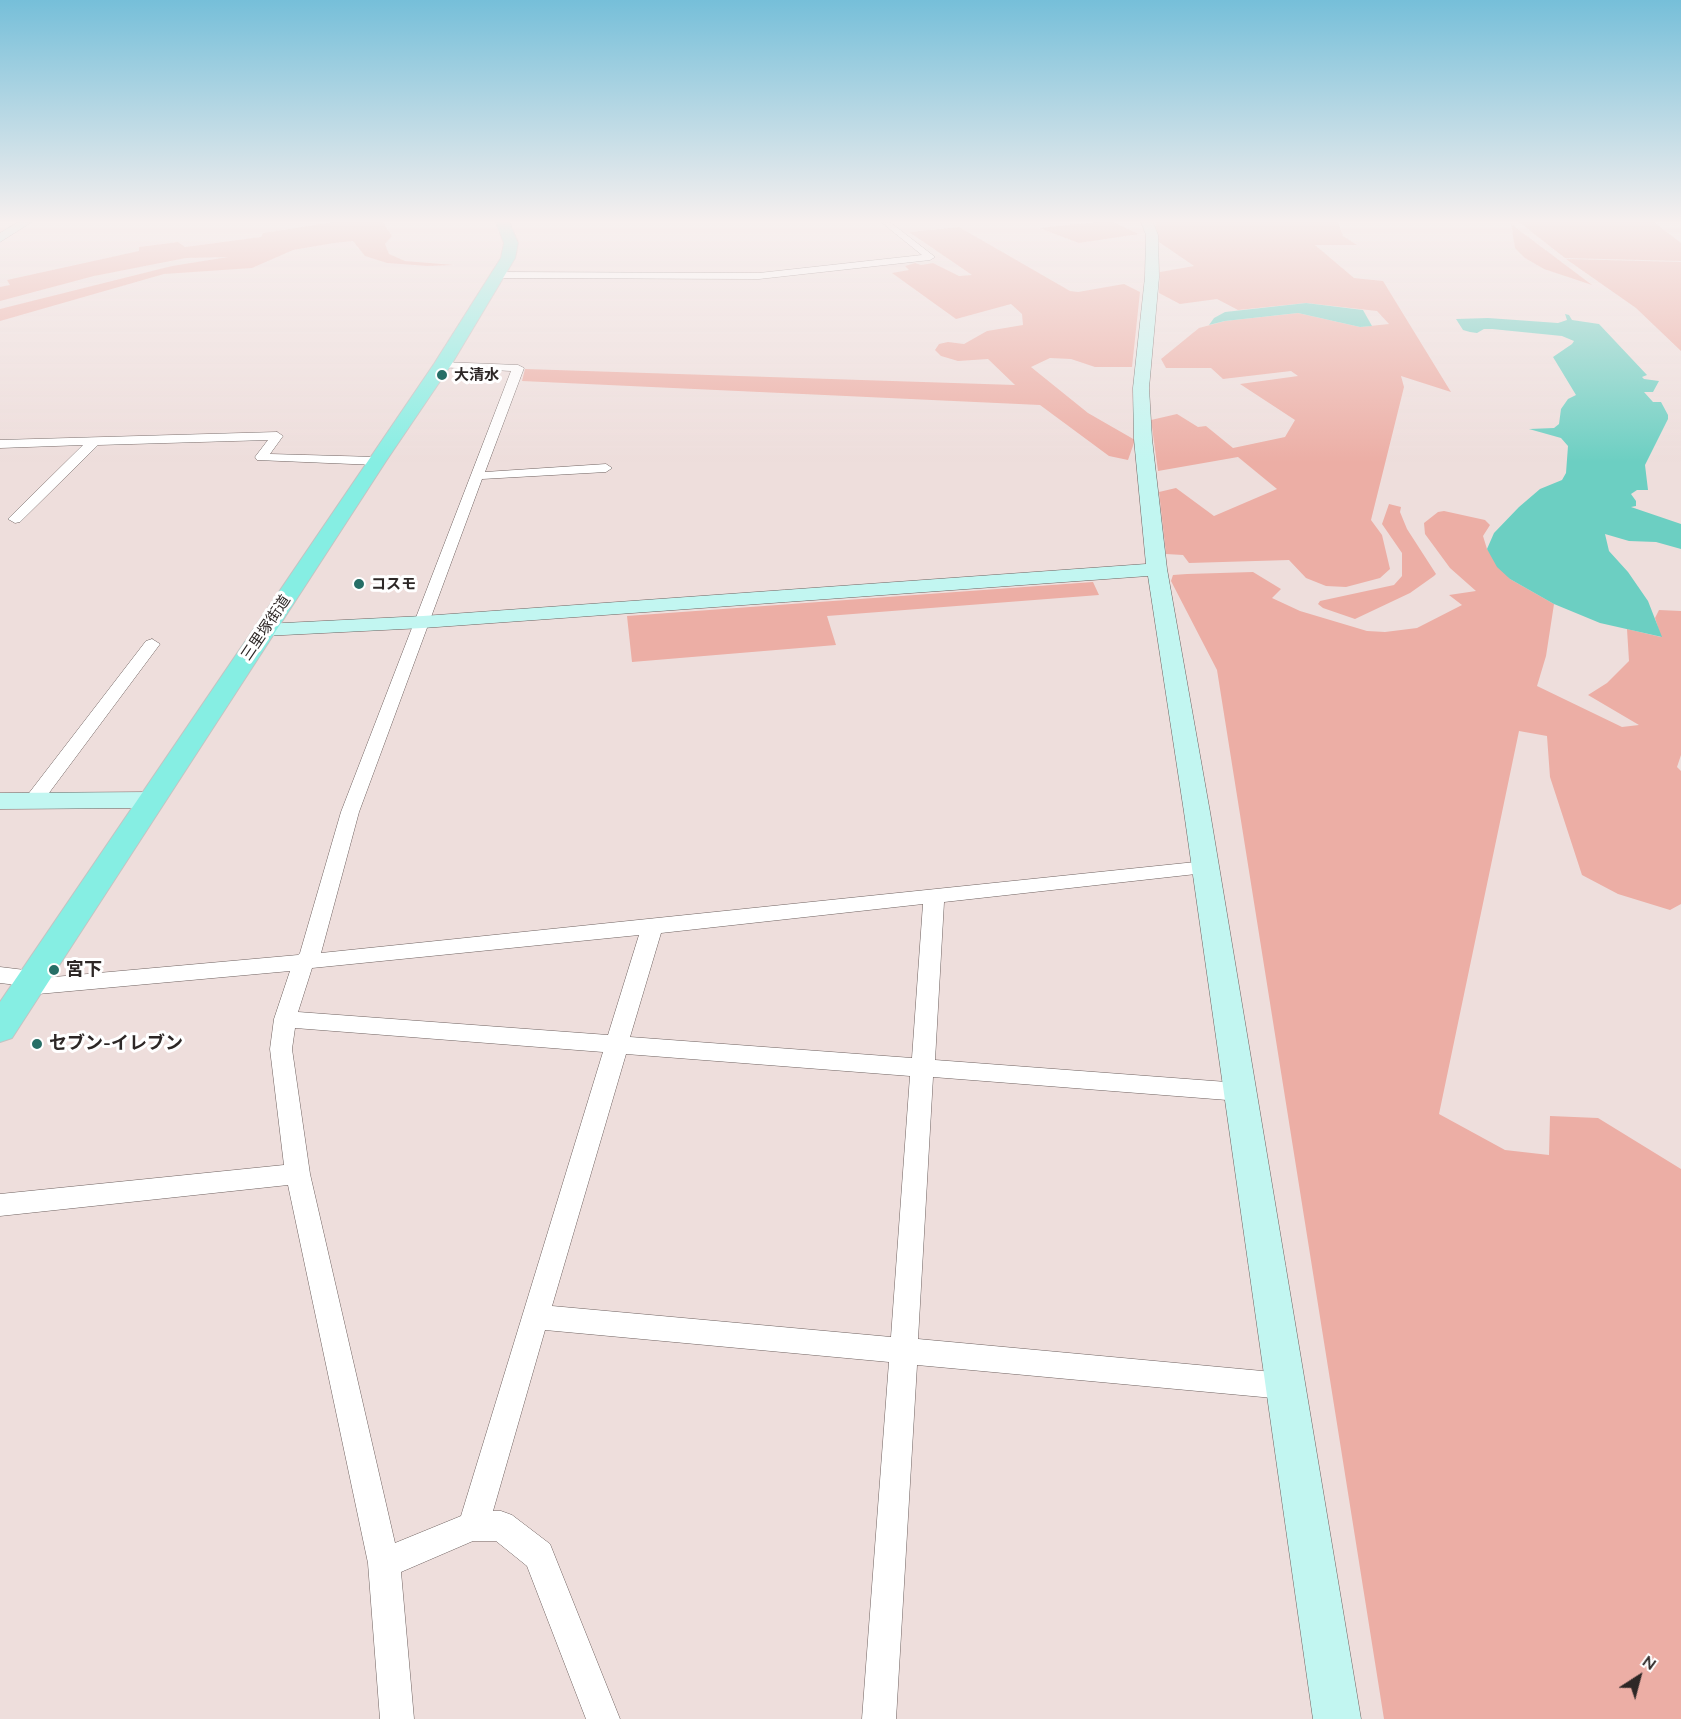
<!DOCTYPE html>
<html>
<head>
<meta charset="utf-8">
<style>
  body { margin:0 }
  #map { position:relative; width:1681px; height:1719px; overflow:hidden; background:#eededc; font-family:Mulish,sans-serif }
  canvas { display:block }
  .north { position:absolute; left:1609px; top:1647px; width:60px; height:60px; -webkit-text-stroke:4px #fff; paint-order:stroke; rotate:36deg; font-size:16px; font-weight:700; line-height:24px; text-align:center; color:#2d2726 }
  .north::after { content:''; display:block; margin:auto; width:21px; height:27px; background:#2d2726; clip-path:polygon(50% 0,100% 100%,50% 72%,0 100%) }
</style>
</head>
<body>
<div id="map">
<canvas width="1681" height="1719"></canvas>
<div class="north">N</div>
</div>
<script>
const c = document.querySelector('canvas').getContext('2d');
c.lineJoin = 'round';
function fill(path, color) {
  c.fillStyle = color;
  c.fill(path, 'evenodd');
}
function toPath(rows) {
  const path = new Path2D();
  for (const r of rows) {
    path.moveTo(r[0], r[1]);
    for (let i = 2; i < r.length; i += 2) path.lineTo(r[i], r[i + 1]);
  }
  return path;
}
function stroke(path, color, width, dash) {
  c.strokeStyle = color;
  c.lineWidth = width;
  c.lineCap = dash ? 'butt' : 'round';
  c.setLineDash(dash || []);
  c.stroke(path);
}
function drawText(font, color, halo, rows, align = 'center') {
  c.font = font + ' Mulish,"Noto Sans JP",sans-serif';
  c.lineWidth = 6;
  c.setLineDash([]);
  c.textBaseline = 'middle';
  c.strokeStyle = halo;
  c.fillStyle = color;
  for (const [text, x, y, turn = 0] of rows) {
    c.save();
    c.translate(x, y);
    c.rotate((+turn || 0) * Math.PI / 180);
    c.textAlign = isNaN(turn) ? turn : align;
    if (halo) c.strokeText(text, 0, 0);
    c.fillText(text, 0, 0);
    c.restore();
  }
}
fill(toPath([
  [334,222,383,222,392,236,385,244,389,254,405,261,454,265,427,266,387,263,365,256,353,241,334,243,293,250,252,268,164,274,0,321,0,309,172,266,228,257,186,258,94,276,0,301,0,287,10,285,7,280,139,251,139,247,178,242,185,247,261,237,263,233],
  [1099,222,1113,222,1139,234,1079,243,1039,228],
  [1155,222,1338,222,1343,236,1357,245,1315,245,1354,278,1383,281,1451,392,1401,376,1404,387,1371,520,1382,535,1390,569,1380,578,1346,587,1326,586,1306,578,1289,560,1189,563,1183,555,1166,554,1159,492,1176,488,1214,516,1277,489,1238,457,1158,471,1151,420,1177,414,1198,427,1206,426,1233,448,1285,437,1295,420,1240,384,1298,376,1291,371,1223,379,1211,368,1166,368,1161,359,1199,328,1225,321,1298,313,1360,327,1389,324,1377,311,1306,303,1238,310,1217,299,1180,304,1159,293,1160,272,1194,266,1159,242],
  [1519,222,1654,222,1681,243,1681,261,1565,258],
  [1511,224,1592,285,1544,269,1525,258,1515,248],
  [959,227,1070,291,1078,292,1124,284,1140,292,1132,367,1095,367,1071,359,1050,358,1031,367,1088,413,1135,440,1128,460,1109,456,1040,405,522,381,525,369,1015,385,988,359,958,361,941,356,935,350,939,344,948,342,964,344,987,331,1023,325,1022,314,1011,304,956,319,892,273,909,270,905,266,915,263,921,265,933,263,959,276,972,275,909,232],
  [1566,259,1681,262,1681,351,1636,308],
  [1389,504,1401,507,1400,512,1407,529,1436,574,1434,576,1410,593,1355,619,1323,608,1318,604,1320,601,1394,585,1402,576,1402,553,1382,524],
  [1444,511,1485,520,1490,525,1483,536,1487,549,1510,579,1554,604,1546,656,1537,686,1622,727,1639,725,1588,695,1607,683,1629,661,1627,629,1661,637,1655,618,1659,610,1681,611,1681,755,1677,767,1681,771,1681,904,1670,910,1618,894,1582,875,1550,777,1547,736,1519,731,1439,1114,1505,1150,1549,1155,1550,1116,1598,1118,1681,1169,1681,1719,1384,1719,1217,670,1171,581,1173,575,1187,574,1253,572,1281,589,1272,598,1300,611,1367,631,1385,632,1417,628,1462,605,1449,595,1476,591,1450,568,1425,534,1424,523,1438,512],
  [1093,582,1099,595,827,616,836,645,632,662,627,616]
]), '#ecaea5');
fill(toPath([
  [1306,303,1363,310,1372,326,1360,327,1298,313,1225,321,1209,325,1214,318,1225,312],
  [1565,314,1569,315,1572,320,1599,324,1647,375,1642,377,1644,379,1659,381,1653,392,1644,392,1653,402,1661,402,1668,415,1668,419,1645,465,1648,490,1637,490,1631,494,1636,501,1636,506,1631,507,1681,524,1681,549,1656,542,1629,541,1605,534,1609,551,1628,572,1648,601,1662,637,1600,623,1554,604,1510,579,1497,567,1487,549,1494,533,1519,507,1540,489,1562,480,1566,473,1568,446,1561,438,1529,429,1554,428,1559,424,1561,409,1568,399,1576,395,1553,357,1572,344,1574,341,1562,336,1492,329,1484,329,1477,333,1470,332,1463,330,1456,319,1488,318,1558,323,1567,320]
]), '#6ccfc2');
const street = toPath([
  [881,222,890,222,935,257,930,260,759,279,496,278,491,275,496,272,759,273,922,255,881,222],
  [442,362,518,365,524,368,485,472,606,464,612,468,606,472,482,479,359,812,321,953,1205,861,1212,863,1215,867,1212,871,1205,873,944,902,935,1060,1240,1083,1248,1086,1252,1092,1248,1098,1240,1101,933,1077,918,1339,1284,1373,1294,1377,1298,1386,1294,1395,1284,1399,917,1365,896,1719,862,1719,889,1362,545,1330,493,1511,501,1511,512,1515,550,1544,620,1719,586,1719,527,1566,496,1541,473,1541,401,1572,414,1719,380,1719,368,1563,288,1185,0,1216,0,1194,284,1165,270,1049,274,1019,290,971,27,995,19,992,16,987,17,985,0,983,0,967,33,971,41,974,43,978,298,955,300,953,341,812,511,371,438,367,436,365,442,362],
  [923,904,912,1058,630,1037,661,933,923,904],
  [639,935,608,1035,298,1012,312,968,639,935],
  [295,1028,603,1052,461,1516,395,1543,310,1174,292,1049,295,1028],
  [626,1054,910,1076,891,1337,552,1306,626,1054],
  [277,432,283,436,270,454,376,457,382,461,376,465,257,460,255,457,268,440,98,445,20,522,15,523,8,519,83,445,0,448,0,440,277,432],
  [152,639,160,644,40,805,26,805,24,801,26,797,146,641,152,639]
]);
const secondary = toPath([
  [18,222,32,222,0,242,0,233,18,222],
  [1141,222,1153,222,1158,235,1159,277,1149,388,1152,439,1167,569,1210,812,1361,1719,1313,1719,1184,812,1148,576,423,628,264,636,256,635,253,630,256,625,264,624,423,616,1146,564,1134,439,1133,388,1145,277,1146,235,1141,222],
  [152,792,161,794,165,800,161,806,152,808,0,809,0,793,152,792]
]);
const primary = toPath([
  [496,222,509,222,518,243,515,258,451,365,386,461,12,1038,0,1042,0,1002,434,364,501,258,504,243,496,222]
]);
stroke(street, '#6f6260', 1);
stroke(secondary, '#6f6260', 1);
stroke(primary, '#c4c3c2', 2);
fill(street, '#fff');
fill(secondary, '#c2f6f1');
fill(primary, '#86eee3');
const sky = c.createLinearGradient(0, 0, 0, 462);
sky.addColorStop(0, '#76bfd9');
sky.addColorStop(0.48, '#f7f0ef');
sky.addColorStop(1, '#f7f0ef00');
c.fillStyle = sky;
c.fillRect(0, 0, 1681, 462);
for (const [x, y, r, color] of [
  [442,375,6,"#266e66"],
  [359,584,6,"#266e66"],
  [54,970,6,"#266e66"],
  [37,1044,6,"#266e66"]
]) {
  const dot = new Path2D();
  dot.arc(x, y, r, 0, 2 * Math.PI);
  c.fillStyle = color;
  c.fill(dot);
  stroke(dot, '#fff', 2);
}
drawText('bold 15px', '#2d2726', '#fff', [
  ["大清水",454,375],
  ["コスモ",371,584]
], 'left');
drawText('15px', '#2d2726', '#fff', [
  ["三里塚街道",266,628,-56]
]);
drawText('bold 18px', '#2d2726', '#fff', [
  ["宮下",66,970],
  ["セブン-イレブン",49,1044]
], 'left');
</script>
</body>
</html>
